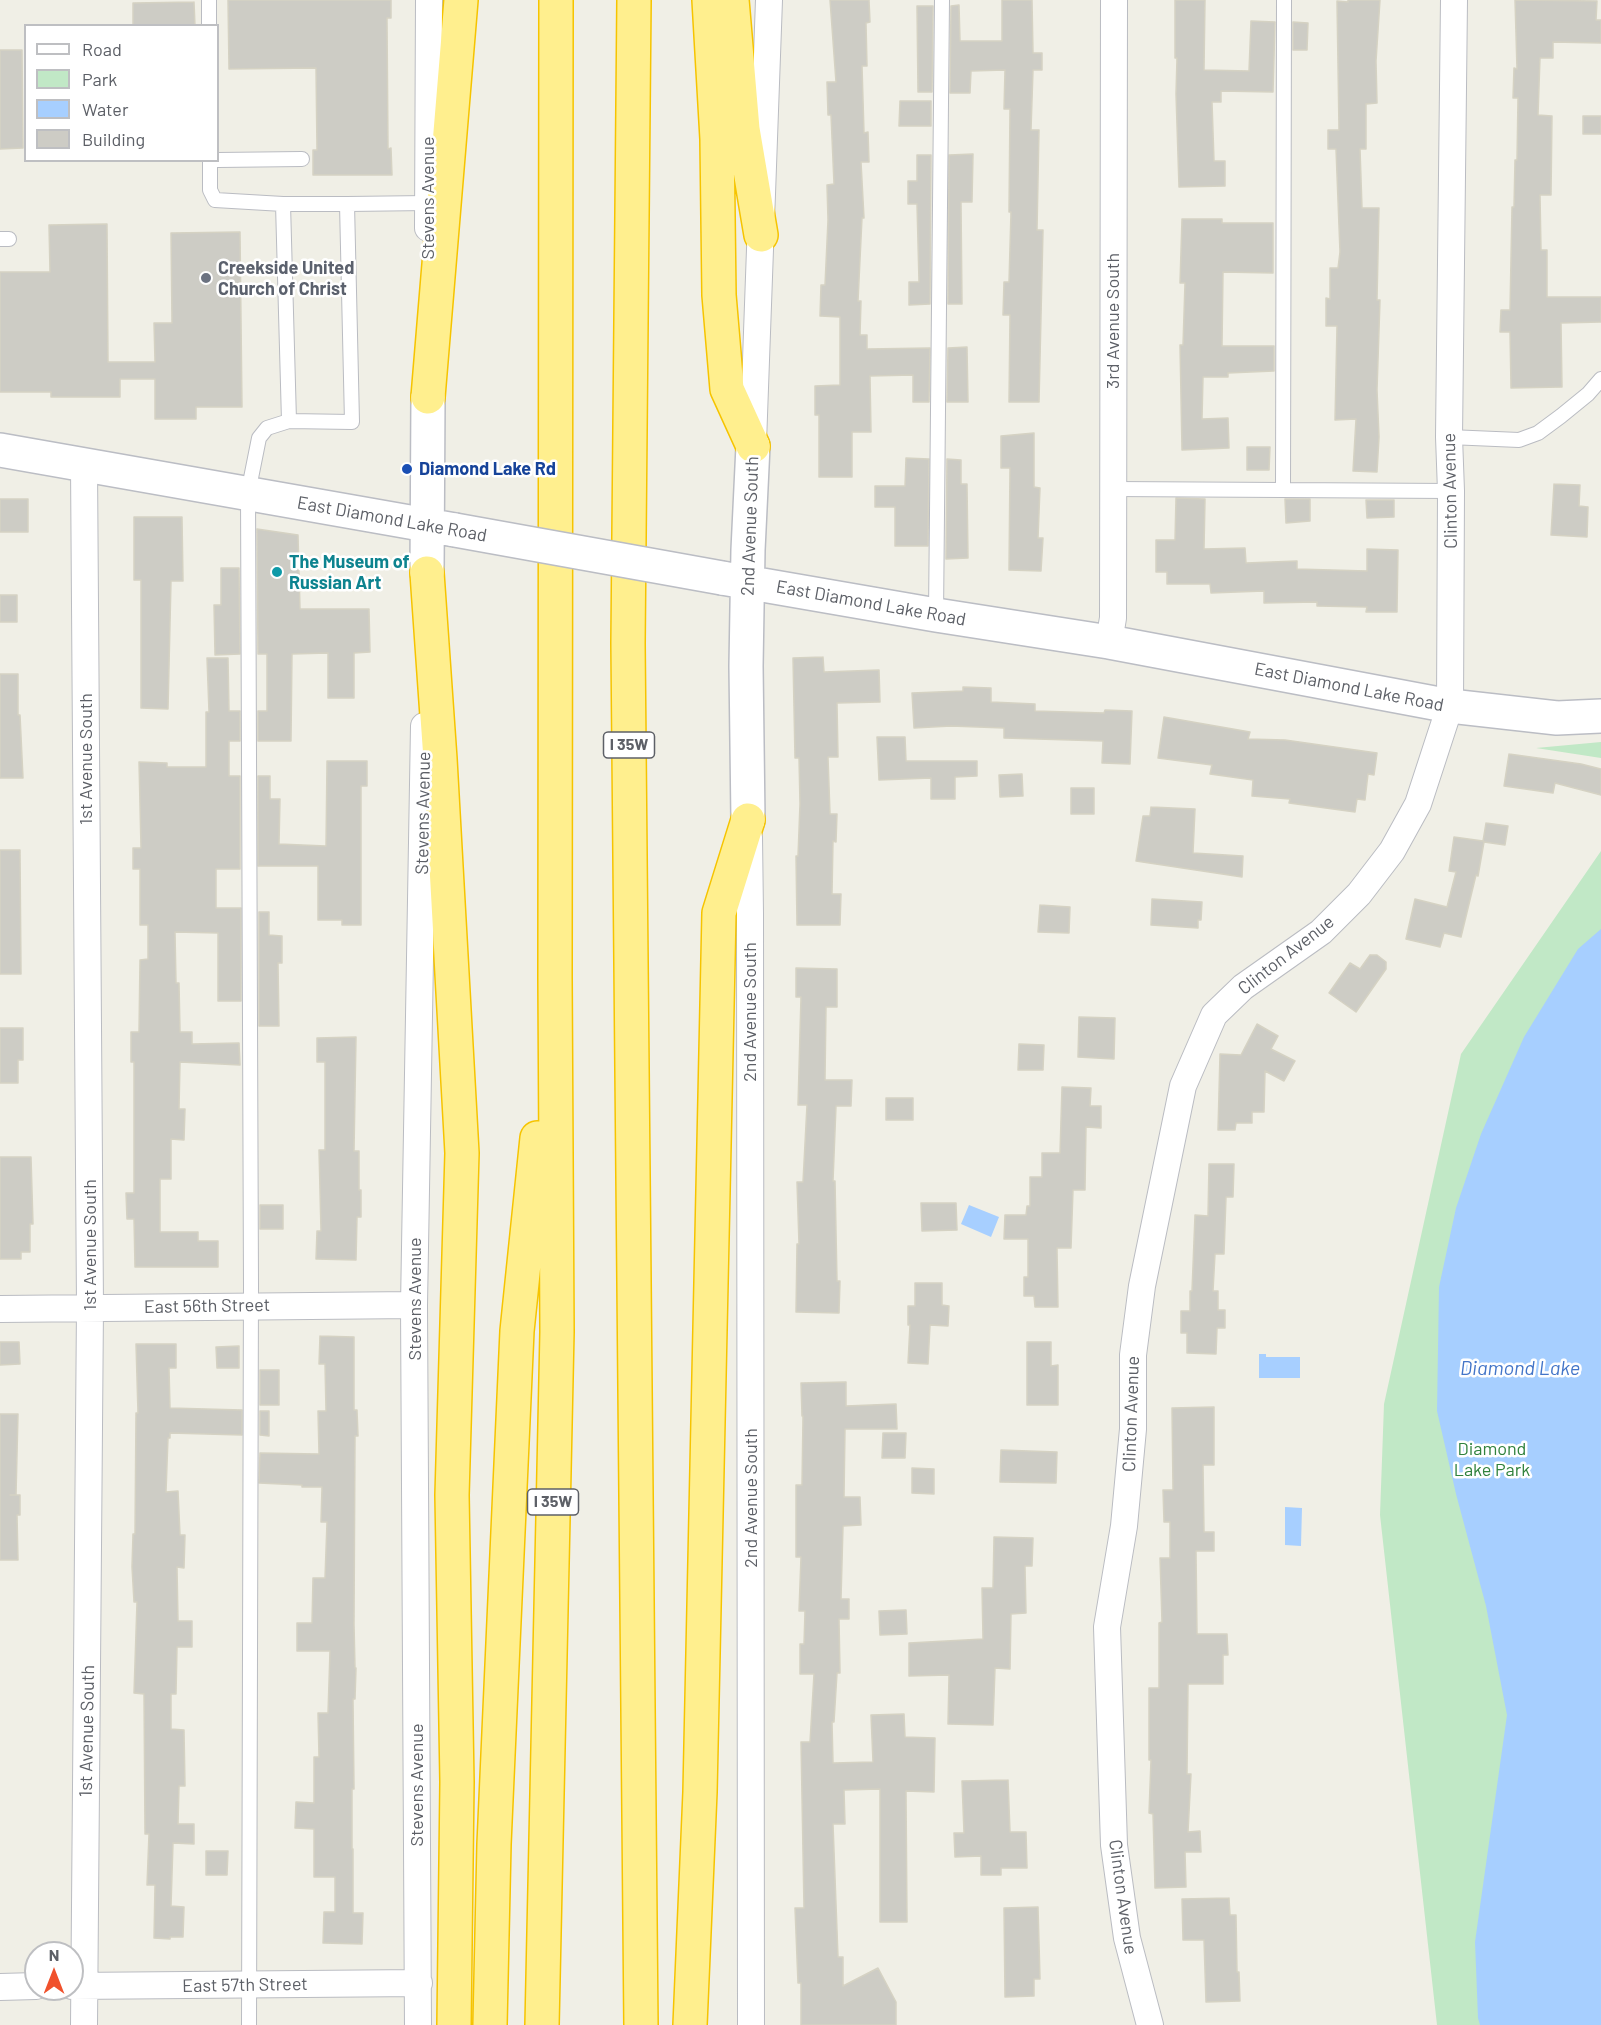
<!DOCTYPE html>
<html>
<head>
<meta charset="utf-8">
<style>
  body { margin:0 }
  #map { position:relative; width:1601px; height:2025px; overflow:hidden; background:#f0efe6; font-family:Barlow,sans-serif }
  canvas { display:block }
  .legend { position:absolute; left:24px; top:24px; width:195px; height:138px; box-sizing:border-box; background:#fff; border:2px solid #bebfc2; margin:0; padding:8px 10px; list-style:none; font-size:18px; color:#5d6067 }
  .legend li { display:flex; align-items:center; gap:12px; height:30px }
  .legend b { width:30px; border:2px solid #bebfc2 }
  .north { position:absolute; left:24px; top:1941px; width:60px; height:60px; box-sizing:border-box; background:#fff; border:2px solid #bebfc2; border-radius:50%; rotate:0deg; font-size:16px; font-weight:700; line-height:24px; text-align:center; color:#5d6067 }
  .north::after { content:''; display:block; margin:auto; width:21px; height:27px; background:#f0512c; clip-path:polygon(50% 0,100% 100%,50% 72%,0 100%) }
</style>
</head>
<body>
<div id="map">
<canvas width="1601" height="2025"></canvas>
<ul class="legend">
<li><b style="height:8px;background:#fff"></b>Road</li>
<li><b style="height:16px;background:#c1e8c6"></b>Park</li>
<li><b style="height:16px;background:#a7cfff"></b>Water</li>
<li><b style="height:16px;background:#cdccc5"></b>Building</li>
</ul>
<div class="north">N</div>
</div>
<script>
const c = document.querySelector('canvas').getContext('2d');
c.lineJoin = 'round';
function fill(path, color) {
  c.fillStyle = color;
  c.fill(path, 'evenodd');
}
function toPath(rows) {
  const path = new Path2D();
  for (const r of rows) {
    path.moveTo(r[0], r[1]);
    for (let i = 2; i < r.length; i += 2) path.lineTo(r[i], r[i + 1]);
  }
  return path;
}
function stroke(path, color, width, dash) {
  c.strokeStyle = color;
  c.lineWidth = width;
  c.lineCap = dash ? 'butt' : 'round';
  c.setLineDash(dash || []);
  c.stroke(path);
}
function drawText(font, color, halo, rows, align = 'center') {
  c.font = font + ' Barlow,sans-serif';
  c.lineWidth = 5;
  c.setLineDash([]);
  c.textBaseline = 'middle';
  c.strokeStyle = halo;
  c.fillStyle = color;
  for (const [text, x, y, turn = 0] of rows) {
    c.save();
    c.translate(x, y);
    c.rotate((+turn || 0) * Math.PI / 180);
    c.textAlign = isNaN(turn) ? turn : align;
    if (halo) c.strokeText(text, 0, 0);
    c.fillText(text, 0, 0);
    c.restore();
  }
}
fill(toPath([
  [1601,742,1601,758,1536,748],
  [1601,851,1601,2025,1437,2025,1380,1515,1384,1404,1461,1054]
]), '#c1e8c6');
fill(toPath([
  [1601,929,1601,2025,1480,2025,1478,2018,1475,1942,1507,1715,1486,1606,1456,1494,1437,1411,1439,1287,1456,1208,1481,1134,1524,1037,1578,949],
  [969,1205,999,1217,991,1237,961,1224],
  [1259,1354,1266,1354,1266,1357,1300,1357,1300,1378,1259,1378],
  [1285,1507,1302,1508,1301,1546,1285,1545]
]), '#a7cfff');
const building = toPath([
  [228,0,391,0,391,18,387,18,388,149,391,148,392,175,313,175,313,150,317,150,316,68,229,69,228,0],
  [830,0,869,0,870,22,866,23,867,66,862,66,864,133,868,132,869,162,861,162,864,218,862,218,858,301,861,301,860,335,867,335,867,349,930,348,929,402,913,402,913,375,870,376,871,432,852,432,852,477,819,477,819,415,815,415,815,386,840,385,840,317,820,316,821,285,825,285,828,220,827,185,834,184,831,115,828,115,827,82,836,82,830,0],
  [1002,0,1032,0,1033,53,1042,53,1042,70,1033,70,1031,130,1039,130,1037,230,1043,230,1039,402,1009,402,1010,315,1003,315,1004,282,1009,282,1011,212,1009,212,1010,109,1004,109,1005,70,971,71,970,93,950,93,951,6,959,5,960,41,1002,41,1002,0],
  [1175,0,1205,0,1204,70,1249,71,1251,21,1275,22,1273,92,1221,91,1221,102,1212,102,1214,161,1225,161,1225,186,1179,187,1176,94,1177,58,1175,58,1175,0],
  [1348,0,1380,0,1376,61,1377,103,1366,104,1366,149,1360,149,1362,208,1379,208,1377,300,1380,300,1377,390,1379,437,1377,472,1353,471,1356,419,1335,420,1337,326,1326,326,1326,298,1330,299,1330,268,1338,268,1340,252,1336,149,1328,149,1328,130,1339,130,1337,1,1348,2,1348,0],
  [1515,0,1597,1,1596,20,1601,20,1601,43,1553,42,1553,58,1540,58,1538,115,1552,116,1551,195,1540,195,1541,250,1547,250,1547,297,1601,297,1601,322,1561,323,1562,387,1511,388,1510,332,1500,332,1501,310,1510,310,1512,207,1514,207,1515,160,1517,160,1518,98,1513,98,1514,68,1517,69,1515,0],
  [194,2,195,26,133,26,133,3,194,2],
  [917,6,933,6,932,92,918,92,917,6],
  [1293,22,1308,23,1307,50,1293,50,1293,22],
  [0,50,22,50,23,148,0,149,0,50],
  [900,101,931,101,931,126,899,126,900,101],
  [1583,116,1601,116,1601,134,1583,134,1583,116],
  [973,154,972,202,961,202,962,304,948,304,949,155,973,154],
  [917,155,931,155,930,304,909,305,909,282,919,282,917,204,908,204,908,181,917,181,917,155],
  [1182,219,1222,219,1222,223,1273,223,1273,273,1223,272,1222,346,1274,346,1274,371,1228,373,1228,377,1203,377,1202,419,1228,418,1229,448,1182,450,1180,345,1183,345,1185,283,1180,283,1182,219],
  [107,224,108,362,155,362,154,323,172,323,171,233,240,232,242,407,196,407,196,419,155,419,155,379,120,379,120,397,51,397,51,392,0,392,0,272,50,272,49,225,107,224],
  [967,347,968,402,947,402,948,348,967,347],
  [1034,433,1034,487,1040,488,1038,538,1043,538,1041,571,1009,570,1010,468,1001,468,1001,436,1034,433],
  [1247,447,1270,447,1269,470,1247,470,1247,447],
  [906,458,929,459,928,546,895,546,895,507,875,507,875,486,905,486,906,458],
  [947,459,961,460,961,484,967,484,968,558,946,559,947,459],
  [1554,484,1580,485,1579,506,1588,507,1587,537,1551,535,1554,484],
  [1176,498,1205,499,1204,549,1245,548,1246,563,1297,561,1297,569,1367,571,1367,549,1398,550,1397,612,1366,612,1367,607,1317,606,1317,602,1264,603,1264,591,1211,593,1210,584,1167,584,1167,572,1156,572,1156,540,1175,540,1176,498],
  [0,499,28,499,28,532,0,532,0,499],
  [1285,499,1310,499,1310,521,1286,523,1285,499],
  [1366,500,1394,500,1394,517,1367,518,1366,500],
  [134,517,182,517,183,581,171,581,168,709,141,708,141,580,134,580,134,517],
  [257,529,298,535,300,609,369,609,370,652,354,653,354,698,328,698,328,653,292,654,291,741,258,741,258,711,267,711,267,654,258,654,257,529],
  [221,568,239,568,240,654,215,655,214,605,221,605,221,568],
  [0,595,17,595,17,622,0,622,0,595],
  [823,657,824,672,879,670,880,702,837,703,838,757,828,757,830,814,837,814,836,842,833,841,832,894,841,894,840,925,797,925,796,856,798,856,800,804,799,758,795,758,793,658,823,657],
  [207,658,228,658,229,711,240,711,240,741,229,741,229,776,240,776,240,869,216,869,216,908,241,908,241,1001,218,1001,218,933,175,932,176,983,179,983,180,1032,192,1032,192,1044,239,1043,240,1065,180,1062,179,1109,185,1109,184,1140,171,1139,171,1179,160,1179,160,1232,198,1232,198,1241,218,1241,218,1267,135,1267,134,1219,127,1219,126,1193,134,1193,134,1062,131,1062,131,1032,139,1032,140,960,148,959,148,925,140,925,140,869,133,869,133,848,141,848,139,762,167,763,167,767,206,767,206,712,209,712,207,658],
  [0,674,18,674,18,715,20,715,23,778,0,778,0,674],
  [963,687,991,688,991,702,1035,704,1035,711,1104,713,1105,710,1132,711,1130,764,1102,763,1103,741,1004,738,1004,728,951,726,914,728,912,693,963,691,963,687],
  [1164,717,1250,732,1248,739,1285,740,1377,753,1374,775,1368,774,1365,800,1357,799,1355,812,1289,803,1290,799,1252,796,1253,780,1210,774,1212,765,1158,758,1164,717],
  [877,737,905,737,906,761,977,761,977,776,955,777,955,799,931,799,931,778,879,780,877,737],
  [1509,754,1581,764,1601,769,1601,795,1555,783,1553,793,1504,786,1509,754],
  [327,761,367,761,367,786,361,786,361,925,342,925,342,920,318,920,318,866,258,866,258,776,270,776,270,799,280,799,279,844,326,846,327,761],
  [1022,774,1023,796,1000,797,999,775,1022,774],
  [1071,788,1094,788,1094,814,1071,814,1071,788],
  [1151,807,1195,809,1193,853,1243,856,1242,877,1136,861,1143,816,1150,816,1151,807],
  [1486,823,1508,826,1505,845,1484,842,1478,876,1476,875,1461,937,1444,933,1440,947,1406,939,1415,899,1447,907,1456,872,1449,871,1454,837,1483,841,1486,823],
  [0,850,20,850,21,974,0,974,0,850],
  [1152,899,1202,902,1201,920,1198,920,1198,928,1151,925,1152,899],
  [1040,905,1070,907,1069,933,1038,932,1040,905],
  [259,912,269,912,269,935,282,936,282,963,278,963,279,1026,259,1026,259,912],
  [1370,955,1377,955,1386,962,1386,969,1356,1012,1329,993,1350,963,1360,969,1370,955],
  [796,968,837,969,837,1007,826,1007,825,1080,852,1080,851,1106,836,1106,833,1181,835,1181,837,1281,840,1281,839,1313,796,1312,797,1244,799,1244,797,1182,803,1182,807,1105,798,1105,801,997,796,997,796,968],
  [1079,1017,1115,1018,1114,1059,1078,1057,1079,1017],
  [1257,1024,1278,1036,1271,1049,1295,1061,1284,1081,1265,1071,1264,1112,1252,1112,1252,1123,1236,1123,1235,1130,1218,1130,1220,1054,1241,1055,1257,1024],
  [0,1028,23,1028,23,1060,18,1060,18,1083,0,1083,0,1028],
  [356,1037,354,1151,359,1151,359,1190,361,1190,361,1217,357,1217,356,1260,316,1259,317,1231,321,1231,319,1150,325,1150,325,1062,317,1062,317,1038,356,1037],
  [1019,1044,1044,1045,1043,1070,1018,1070,1019,1044],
  [1062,1087,1091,1088,1090,1106,1101,1106,1101,1128,1086,1127,1085,1190,1073,1190,1071,1248,1057,1248,1058,1307,1035,1307,1034,1296,1024,1296,1024,1277,1028,1277,1028,1239,1004,1239,1005,1215,1026,1215,1027,1206,1030,1206,1030,1177,1042,1177,1042,1153,1060,1153,1062,1087],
  [886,1098,913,1098,913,1120,886,1120,886,1098],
  [0,1157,31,1157,33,1224,30,1224,30,1252,21,1252,21,1259,0,1259,0,1157],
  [1209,1164,1234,1164,1233,1197,1226,1197,1224,1254,1215,1254,1213,1291,1218,1291,1218,1310,1225,1310,1225,1328,1217,1328,1216,1354,1187,1353,1187,1333,1181,1333,1181,1311,1190,1311,1190,1291,1192,1291,1195,1215,1208,1216,1209,1164],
  [921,1203,956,1203,957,1230,922,1231,921,1203],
  [260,1205,283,1205,283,1229,260,1229,260,1205],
  [915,1283,942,1283,942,1305,949,1306,948,1326,930,1325,928,1364,908,1363,910,1325,908,1325,908,1306,915,1306,915,1283],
  [320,1336,354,1337,354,1410,357,1410,358,1436,355,1436,354,1624,355,1668,356,1668,355,1699,353,1699,354,1789,352,1789,352,1849,353,1849,353,1913,363,1913,362,1944,323,1943,324,1912,335,1912,335,1877,314,1877,314,1829,295,1828,296,1802,314,1803,314,1757,319,1757,318,1713,328,1713,330,1651,297,1651,297,1623,312,1623,313,1578,325,1578,327,1522,321,1522,322,1487,302,1487,302,1485,259,1483,260,1453,319,1454,318,1411,326,1411,325,1364,319,1364,320,1336],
  [0,1342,19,1342,20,1364,0,1365,0,1342],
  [1027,1342,1051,1342,1051,1366,1058,1365,1058,1405,1027,1405,1027,1342],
  [136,1344,176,1344,176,1368,169,1368,170,1408,242,1410,242,1435,170,1433,170,1438,168,1438,166,1492,178,1491,180,1535,185,1535,184,1568,177,1567,178,1621,192,1621,192,1647,177,1647,176,1694,171,1694,171,1729,184,1730,185,1786,179,1786,178,1824,194,1824,194,1844,173,1843,171,1906,184,1907,183,1937,170,1937,170,1939,154,1938,155,1885,147,1885,149,1834,145,1834,144,1694,134,1693,137,1602,134,1602,132,1567,133,1534,135,1534,136,1413,138,1413,136,1344],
  [239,1346,239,1368,217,1368,216,1347,239,1346],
  [260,1370,279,1370,279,1405,260,1405,260,1370],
  [846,1382,846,1406,896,1404,897,1429,845,1429,844,1497,860,1497,861,1525,843,1526,841,1599,849,1599,849,1619,839,1619,840,1673,837,1673,834,1722,832,1722,833,1763,873,1762,871,1715,904,1714,905,1737,935,1738,934,1792,906,1791,907,1922,880,1922,880,1789,844,1790,845,1824,833,1824,838,1957,843,1957,843,1986,878,1968,896,2002,896,2025,801,2025,801,1983,798,1983,795,1908,804,1908,801,1742,810,1742,814,1674,800,1674,800,1644,804,1644,805,1611,799,1611,801,1557,796,1557,796,1485,802,1485,803,1416,802,1416,801,1383,846,1382],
  [1214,1407,1214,1465,1203,1465,1204,1532,1214,1532,1214,1551,1196,1551,1197,1634,1227,1634,1228,1655,1223,1655,1223,1684,1188,1684,1187,1774,1191,1774,1188,1832,1200,1831,1201,1852,1185,1852,1186,1887,1155,1888,1153,1814,1149,1813,1151,1760,1149,1760,1149,1688,1159,1688,1159,1623,1162,1622,1160,1558,1170,1558,1170,1522,1164,1522,1163,1490,1173,1490,1172,1408,1214,1407],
  [260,1411,269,1411,269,1436,260,1435,260,1411],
  [0,1414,18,1414,16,1495,10,1495,20,1495,20,1515,17,1515,18,1560,0,1560,0,1414],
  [883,1433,906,1433,905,1458,882,1458,883,1433],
  [1001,1450,1057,1452,1056,1483,1000,1482,1001,1450],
  [912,1468,934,1469,934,1494,912,1493,912,1468],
  [994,1537,1033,1538,1032,1566,1025,1566,1026,1613,1011,1614,1010,1669,995,1668,993,1725,948,1724,949,1675,909,1676,909,1643,983,1639,982,1588,993,1588,994,1537],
  [906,1610,907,1634,880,1635,879,1611,906,1610],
  [1008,1780,1010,1832,1026,1832,1027,1868,1001,1868,1001,1875,981,1875,981,1856,955,1857,954,1833,964,1833,962,1781,1008,1780],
  [206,1851,228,1851,227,1875,206,1875,206,1851],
  [1229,1898,1230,1915,1236,1915,1237,1972,1239,1972,1240,2001,1206,2002,1204,1940,1183,1940,1182,1899,1229,1898],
  [1038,1907,1040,1979,1034,1979,1034,1996,1005,1997,1004,1908,1038,1907]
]);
fill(building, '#cdccc5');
stroke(building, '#d5d2c3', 1.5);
const lane = toPath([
  [209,0,209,26],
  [210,160,210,190,215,200,283,204,347,204],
  [218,160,302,159],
  [283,204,289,421],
  [0,239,9,239],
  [1449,437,1519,440,1538,433,1561,416,1588,394,1601,379],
  [1283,488,1284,0],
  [1113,489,1451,491],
  [936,615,942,0],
  [249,2025,251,1285,248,493,259,438,267,428,289,421,352,422,347,204,428,203]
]);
const street = toPath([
  [428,228,429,0],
  [753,443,769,0],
  [1109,642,1113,618,1114,0],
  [749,837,750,914,751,2025],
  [0,1309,414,1305],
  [72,1986,419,1983],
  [0,1987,36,1986],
  [84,2025,90,1307,84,465],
  [418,2025,414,1305,424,726],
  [1150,2025,1127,1938,1114,1845,1107,1627,1124,1526,1133,1429,1133,1355,1142,1286,1183,1086,1214,1015,1243,987,1321,932,1359,894,1392,851,1418,804,1450,706,1451,491,1449,437,1454,0]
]);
const secondary = toPath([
  [0,450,455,530],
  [427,573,428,397],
  [722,578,936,615,1109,642,1450,706,1557,718,1601,716],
  [748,820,746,666,748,550,753,446]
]);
const highway = toPath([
  [634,0,628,643,641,2025],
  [709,0,717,139,719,295,727,389,753,446],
  [732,0,743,129,761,235],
  [428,397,461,0],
  [427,573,440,759,462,1153,452,1495,457,1782,454,2025],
  [490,2025,494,1844,517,1331,537,1138],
  [542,2025,557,1332,555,978,556,0],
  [690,2025,700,1792,719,913,748,820]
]);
stroke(lane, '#babcc2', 16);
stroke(street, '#babcc2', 28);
stroke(secondary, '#bbbdc4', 36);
stroke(highway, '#f6c400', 36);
stroke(lane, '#fff', 14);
stroke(street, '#fff', 26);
stroke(secondary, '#fff', 33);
stroke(highway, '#ffef8e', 33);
const secondaryBridge = toPath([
  [455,530,722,578]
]);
stroke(secondaryBridge, '#bbbdc4', 36, []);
stroke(secondaryBridge, '#fff', 33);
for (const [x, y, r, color] of [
  [206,278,6,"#6b7280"],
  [407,469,6,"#1a4fb4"],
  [277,572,6,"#0f9aa8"]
]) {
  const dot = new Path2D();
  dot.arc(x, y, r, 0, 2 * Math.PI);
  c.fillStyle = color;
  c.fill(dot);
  stroke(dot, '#fff', 2);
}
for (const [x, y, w] of [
  [629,745,51],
  [553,1502,51]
]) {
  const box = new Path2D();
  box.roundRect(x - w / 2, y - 13, w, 26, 4.5);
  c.fillStyle = '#fff';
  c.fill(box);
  stroke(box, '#5d6067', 1.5);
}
drawText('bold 16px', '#5d6067', null, [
  ["I 35W",629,745],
  ["I 35W",553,1502]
]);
drawText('18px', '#5d6067', '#fff', [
  ["Stevens Avenue",428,198,-90],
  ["3rd Avenue South",1113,321,-90],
  ["Clinton Avenue",1450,491,-91],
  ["East Diamond Lake Road",392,519,10],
  ["2nd Avenue South",750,526,-88],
  ["East Diamond Lake Road",871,603,10],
  ["East Diamond Lake Road",1349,687,11],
  ["1st Avenue South",86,759,-90],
  ["Stevens Avenue",423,813,-89],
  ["Clinton Avenue",1286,955,-38],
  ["2nd Avenue South",750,1012,-90],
  ["1st Avenue South",90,1245,-90],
  ["Stevens Avenue",415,1299,-90],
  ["East 56th Street",207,1306,-1],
  ["Clinton Avenue",1131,1414,-88],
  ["2nd Avenue South",751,1498,-90],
  ["1st Avenue South",87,1731,-89],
  ["Stevens Avenue",417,1785,-90],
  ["Clinton Avenue",1123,1897,82],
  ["East 57th Street",245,1985,-1]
]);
drawText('bold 18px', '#5b616d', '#fff', [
  ["Creekside United",218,268],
  ["Church of Christ",218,289]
], 'left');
drawText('bold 18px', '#164399', '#fff', [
  ["Diamond Lake Rd",419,469]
], 'left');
drawText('bold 18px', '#0d838f', '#fff', [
  ["The Museum of",289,562],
  ["Russian Art",289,583]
], 'left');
drawText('18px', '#30823d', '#fff', [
  ["Diamond",1492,1449],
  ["Lake Park",1492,1470]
]);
drawText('italic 20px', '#4375c8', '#fff', [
  ["Diamond Lake",1520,1368]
]);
</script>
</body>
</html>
